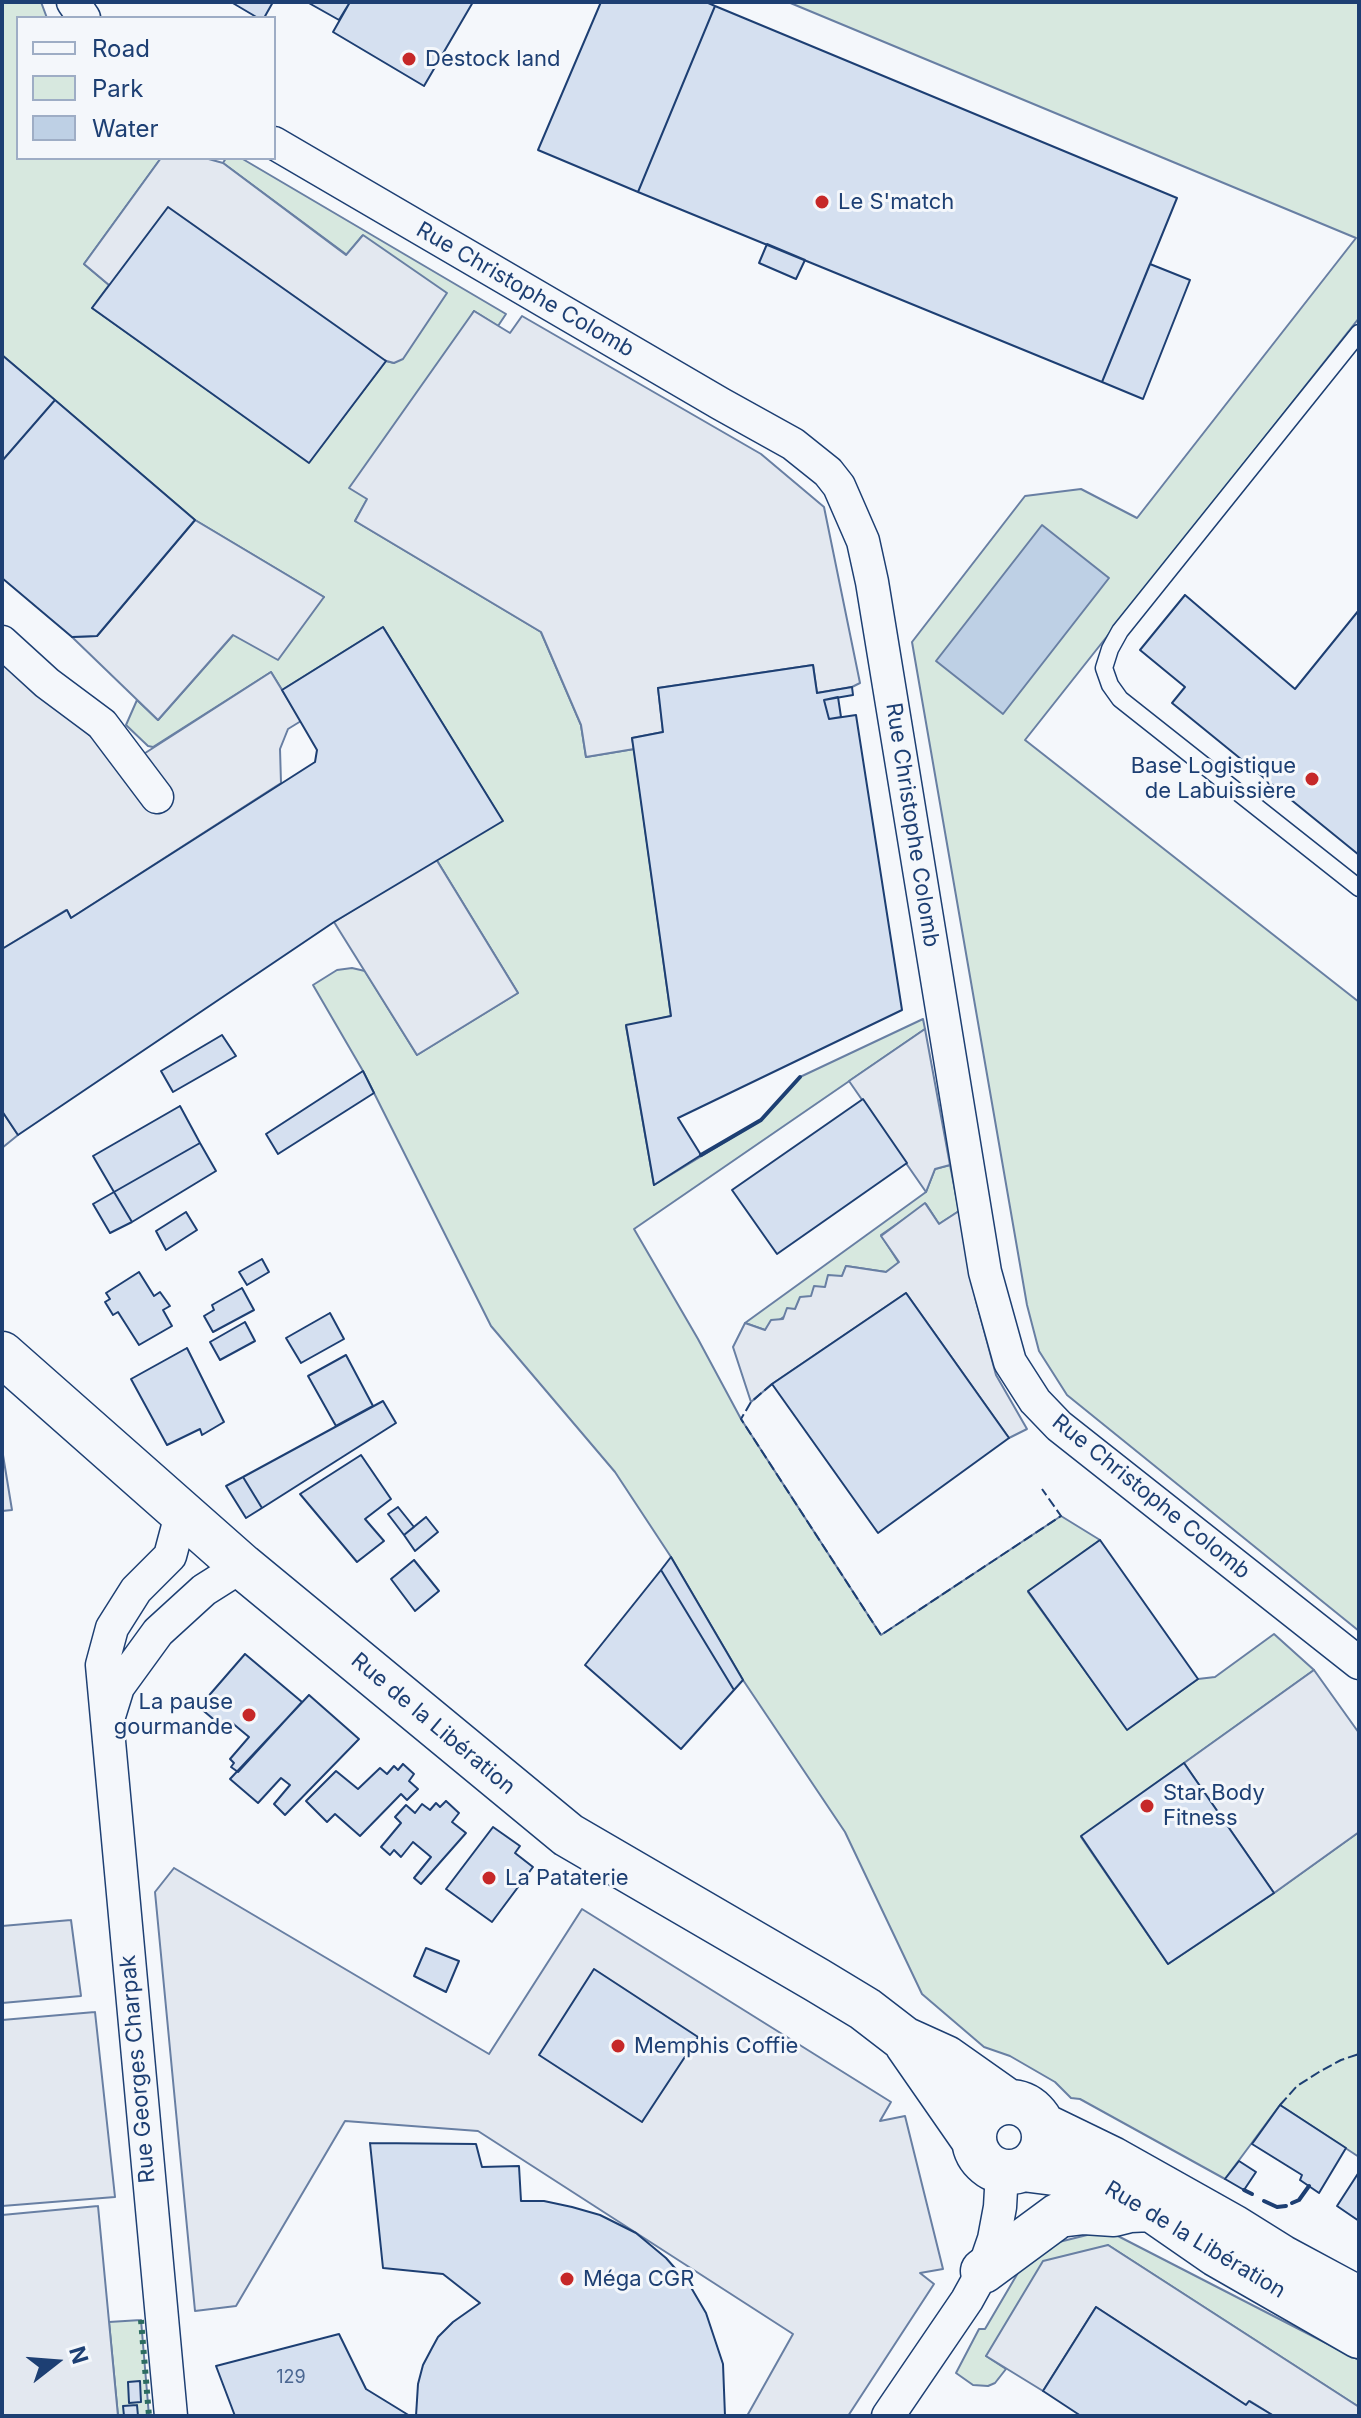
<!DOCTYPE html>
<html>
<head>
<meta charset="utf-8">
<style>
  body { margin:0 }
  #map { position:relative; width:1361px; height:2418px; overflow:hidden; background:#f4f7fb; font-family:Inter,sans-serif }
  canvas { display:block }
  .frame { position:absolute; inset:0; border:4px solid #1d3f73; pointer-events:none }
  .legend { position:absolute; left:16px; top:16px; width:260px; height:144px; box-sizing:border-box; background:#f4f7fb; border:2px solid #9eadc5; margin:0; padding:10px 14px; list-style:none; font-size:24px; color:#1d3f73 }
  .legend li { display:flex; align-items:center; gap:16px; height:40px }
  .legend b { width:40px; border:2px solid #9eadc5 }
  .north { position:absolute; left:16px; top:2322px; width:80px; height:80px; -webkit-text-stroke:6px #f4f7fb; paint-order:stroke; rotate:73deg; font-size:22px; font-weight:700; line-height:32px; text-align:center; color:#1d3f73 }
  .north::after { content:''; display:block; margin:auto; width:28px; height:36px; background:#1d3f73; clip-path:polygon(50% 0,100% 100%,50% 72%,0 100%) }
</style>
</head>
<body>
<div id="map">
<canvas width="1361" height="2418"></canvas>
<div class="frame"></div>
<ul class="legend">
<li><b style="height:10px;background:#f4f7fb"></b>Road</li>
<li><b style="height:22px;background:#d7e8df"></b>Park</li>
<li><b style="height:22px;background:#bed0e5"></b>Water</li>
</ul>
<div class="north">N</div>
</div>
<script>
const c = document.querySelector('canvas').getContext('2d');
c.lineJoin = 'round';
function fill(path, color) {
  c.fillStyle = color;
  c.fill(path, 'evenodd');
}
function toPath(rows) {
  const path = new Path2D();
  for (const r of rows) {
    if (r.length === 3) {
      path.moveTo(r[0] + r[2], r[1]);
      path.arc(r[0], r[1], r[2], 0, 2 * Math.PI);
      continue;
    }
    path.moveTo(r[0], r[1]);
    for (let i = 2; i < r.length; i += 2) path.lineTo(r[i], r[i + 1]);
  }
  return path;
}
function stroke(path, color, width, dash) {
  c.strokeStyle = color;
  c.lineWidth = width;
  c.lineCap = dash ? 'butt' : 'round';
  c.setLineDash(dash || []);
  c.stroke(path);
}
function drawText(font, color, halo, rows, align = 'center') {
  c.font = font + ' Inter,sans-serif';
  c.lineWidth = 6;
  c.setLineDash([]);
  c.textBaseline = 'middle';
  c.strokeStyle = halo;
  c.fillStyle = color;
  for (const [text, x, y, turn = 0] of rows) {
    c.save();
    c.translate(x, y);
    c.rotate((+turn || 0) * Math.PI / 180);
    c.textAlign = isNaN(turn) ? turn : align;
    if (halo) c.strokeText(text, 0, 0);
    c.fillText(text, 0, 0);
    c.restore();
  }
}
const green = toPath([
  [2,2,41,2,47,18,18,18,18,158,161,158,84,264,109,285,92,308,309,462,386,361,394,363,362,236,347,255,223,163,226,158,241,158,506,314,498,326,474,311,355,521,541,632,581,725,586,757,634,749,671,1016,626,1026,654,1185,761,1120,800,1077,923,1019,925,1029,634,1229,698,1339,741,1419,881,1635,1061,1516,1100,1540,1028,1592,1127,1729,1198,1679,1215,1677,1274,1634,1314,1670,1081,1837,1168,1964,1274,1893,1359,1832,1359,2157,1280,2105,1225,2179,1080,2099,1071,2098,1055,2082,1010,2056,984,2047,922,1994,845,1832,743,1680,671,1557,615,1472,491,1326,363,1071,313,985,337,970,352,968,365,971,417,1055,518,993,436,859,502,820,383,627,282,690,271,672,153,747,148,746,126,725,137,700,158,720,233,635,324,597,195,520,2,355,2,2],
  [788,2,1359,2,1359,318,1025,740,1359,1002,1359,1631,1067,1395,1039,1351,1027,1305,912,642,1025,496,1081,489,1137,518,1356,238,788,2],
  [950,1165,959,1211,939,1224,926,1204,881,1235,899,1263,886,1272,846,1266,842,1276,765,1330,745,1323,926,1192,935,1169,950,1165],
  [1091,2234,1114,2234,1359,2360,1359,2407,1108,2245,986,2356,1006,2369,995,2383,988,2386,973,2385,956,2373,979,2329,985,2329,1022,2266,1051,2244,1091,2234],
  [141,2320,149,2416,118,2416,109,2322,141,2320]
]);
fill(green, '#d7e8df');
stroke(green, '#687fa3', 2);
const parking = toPath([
  [161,158,205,158,223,163,346,255,363,235,447,293,403,359,394,363,109,285,84,264,161,158],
  [474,311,510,333,522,316,761,454,824,507,860,683,852,687,817,693,813,665,658,688,663,732,632,738,634,749,586,757,581,725,541,632,355,521,367,499,349,488,474,311],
  [195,520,324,597,278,660,233,635,158,720,72,637,97,636,195,520],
  [2,659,125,766,271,672,301,721,288,729,280,749,281,783,71,918,66,910,2,949,2,659],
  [436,859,518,993,417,1055,334,922,436,859],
  [925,1029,950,1165,935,1169,926,1192,849,1081,925,1029],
  [2,1111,18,1135,2,1148,2,1111],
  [925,1203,939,1224,959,1211,976,1301,996,1375,1027,1429,1009,1438,906,1293,772,1384,751,1402,733,1347,745,1323,765,1330,771,1320,783,1319,787,1308,795,1309,800,1297,811,1296,814,1286,825,1287,828,1275,842,1276,846,1266,886,1272,899,1262,881,1236,925,1203],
  [2,1449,12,1510,2,1511,2,1449],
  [1314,1670,1359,1733,1359,1832,1274,1893,1184,1763,1314,1670],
  [174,1868,489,2054,582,1909,891,2102,880,2121,905,2116,943,2269,920,2273,934,2284,848,2416,747,2416,793,2334,478,2131,345,2121,236,2306,195,2311,155,1892,174,1868],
  [71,1920,81,1996,2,2003,2,1926,71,1920],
  [95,2012,115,2197,2,2206,2,2020,95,2012],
  [98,2206,118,2416,2,2416,2,2215,98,2206],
  [1108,2245,1359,2407,1359,2416,1274,2416,1250,2401,1246,2405,1096,2307,1043,2391,986,2356,1043,2261,1108,2245]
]);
fill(parking, '#e3e8f0');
stroke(parking, '#687fa3', 2);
const water = toPath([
  [1042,525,1109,578,1003,714,936,661,1042,525]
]);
fill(water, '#bed0e5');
stroke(water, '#687fa3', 2);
const building = toPath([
  [231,2,273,2,264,18,258,18,231,2],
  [307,2,350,2,339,20,307,2],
  [350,2,473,2,424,86,333,32,350,2],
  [601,2,706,2,715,6,638,192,538,150,601,2],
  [715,6,1177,198,1102,382,638,192,715,6],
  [168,207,386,361,309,463,92,308,168,207],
  [767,244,805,260,796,279,759,263,767,244],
  [1150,264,1190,280,1143,399,1102,382,1150,264],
  [2,355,55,400,2,461,2,355],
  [55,400,195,520,97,636,72,637,2,578,2,461,55,400],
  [1185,595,1295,689,1359,610,1359,855,1172,703,1185,687,1140,650,1185,595],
  [383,627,503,821,334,922,18,1135,2,1111,2,949,67,910,71,918,315,762,317,750,282,690,383,627],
  [813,665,817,693,852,687,853,695,824,700,829,719,856,715,902,1010,678,1118,701,1155,654,1185,626,1025,671,1016,632,738,663,732,658,688,813,665],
  [838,697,841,717,829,719,824,700,838,697],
  [222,1035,236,1056,173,1092,161,1071,222,1035],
  [363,1071,374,1093,278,1154,266,1134,363,1071],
  [863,1099,907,1163,777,1254,732,1190,863,1099],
  [180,1106,200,1143,114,1192,93,1156,180,1106],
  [200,1143,216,1171,132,1222,114,1192,200,1143],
  [114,1192,132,1222,110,1233,93,1204,114,1192],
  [186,1212,197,1230,166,1250,156,1231,186,1212],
  [262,1259,269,1272,247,1285,239,1272,262,1259],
  [139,1272,154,1296,160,1292,170,1306,163,1310,172,1326,139,1345,118,1312,113,1315,105,1302,110,1299,106,1293,139,1272],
  [242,1288,254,1310,213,1332,204,1316,214,1310,212,1305,242,1288],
  [906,1293,1009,1438,878,1533,772,1384,906,1293],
  [330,1313,344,1339,301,1363,286,1338,330,1313],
  [245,1322,255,1341,220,1360,210,1342,245,1322],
  [187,1348,224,1422,202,1435,200,1429,167,1445,131,1379,187,1348],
  [346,1355,373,1406,336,1426,308,1376,346,1355],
  [383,1401,396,1423,262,1508,243,1477,383,1401],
  [361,1455,391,1499,365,1519,384,1541,357,1562,300,1494,361,1455],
  [243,1477,262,1508,246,1518,226,1486,243,1477],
  [398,1507,414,1527,404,1535,388,1514,398,1507],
  [426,1517,438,1532,415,1551,404,1535,426,1517],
  [1100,1540,1198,1679,1127,1730,1028,1591,1100,1540],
  [671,1557,743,1680,734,1690,661,1570,671,1557],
  [414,1560,439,1591,415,1611,391,1579,414,1560],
  [661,1570,734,1690,681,1749,585,1665,661,1570],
  [245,1654,302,1702,238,1772,231,1767,234,1763,230,1759,249,1737,231,1722,225,1729,199,1707,245,1654],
  [309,1695,359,1739,285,1815,274,1804,290,1785,281,1778,258,1803,230,1779,309,1695],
  [1184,1763,1274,1893,1168,1964,1081,1836,1184,1763],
  [403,1764,414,1774,409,1781,418,1789,407,1800,401,1794,360,1836,335,1814,327,1822,306,1801,336,1771,358,1789,380,1768,387,1774,394,1766,398,1770,403,1764],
  [446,1801,459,1813,452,1822,466,1833,421,1884,414,1878,431,1857,413,1842,401,1857,394,1850,390,1855,381,1847,401,1823,395,1817,406,1805,415,1813,422,1804,430,1810,436,1803,440,1807,446,1801],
  [493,1827,520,1846,515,1853,533,1867,492,1922,446,1889,493,1827],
  [426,1948,459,1961,446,1992,414,1976,426,1948],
  [594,1969,698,2037,642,2122,539,2055,594,1969],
  [1280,2105,1346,2148,1319,2193,1300,2180,1302,2175,1252,2144,1280,2105],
  [370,2143,476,2144,482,2167,519,2166,521,2201,544,2201,572,2207,600,2215,636,2233,666,2258,689,2284,706,2313,723,2364,725,2416,416,2416,418,2384,423,2365,432,2348,438,2337,453,2322,480,2303,443,2274,383,2268,370,2143],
  [1239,2161,1256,2172,1244,2190,1225,2179,1239,2161],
  [1359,2172,1359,2221,1337,2206,1359,2172],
  [1096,2307,1246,2405,1249,2401,1274,2416,1081,2416,1043,2391,1096,2307],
  [339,2334,366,2389,410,2416,235,2416,216,2366,339,2334],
  [140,2381,141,2402,129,2403,128,2382,140,2381],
  [137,2405,138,2416,124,2416,123,2406,137,2405]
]);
fill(building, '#d5e0f0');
stroke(building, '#1d3f73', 2);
const lane = toPath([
  [1359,333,1120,631,1110,649,1104,668,1110,685,1120,699,1359,888]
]);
const street = toPath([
  [73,2,84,18],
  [274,143,721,404,793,444,828,472,839,486,863,541,872,582,985,1272,1010,1362,1035,1401,1059,1426,1359,1663],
  [2,642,47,683,102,724,157,797],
  [109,1716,118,1687,158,1632,204,1590,242,1566],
  [171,2416,102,1665,112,1628,136,1590,170,1556,182,1511],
  [888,2416,967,2300,983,2271,994,2239,1000,2207,1002,2172]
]);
const secondary = toPath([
  [2,1354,242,1566,568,1835,817,1980,865,2009,904,2039,946,2058,1007,2101],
  [907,2044,973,2139],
  [1009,2137,35],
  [1042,2125,1112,2159,1233,2227,1281,2257,1359,2299],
  [1023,2169,1078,2176,1108,2184,1151,2209,1216,2254,1359,2336],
  [983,2271,1059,2215,1084,2212,1114,2214,1130,2210,1151,2209]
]);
stroke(lane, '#1d3f73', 19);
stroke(street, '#1d3f73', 35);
stroke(secondary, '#1d3f73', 47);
stroke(lane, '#f4f7fb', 16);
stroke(street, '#f4f7fb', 32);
stroke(secondary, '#f4f7fb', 44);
stroke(toPath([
  [141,2320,149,2416]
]), '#2c6c60', 6, [4, 6]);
stroke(toPath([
  [772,1384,751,1402,741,1419,881,1635,1061,1516,1042,1489],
  [1280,2105,1297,2086,1319,2072,1341,2060,1359,2054],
  [1028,2416,1028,2415]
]), '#1d3f73', 2, [10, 4]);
stroke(toPath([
  [701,1155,761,1120,800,1077],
  [1244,2190,1252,2194],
  [1264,2201,1277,2207,1286,2206],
  [1292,2203,1299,2200,1309,2186]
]), '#1d3f73', 4);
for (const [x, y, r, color] of [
  [409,59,8,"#c62828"],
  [822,202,8,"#c62828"],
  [1312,779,8,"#c62828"],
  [249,1715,8,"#c62828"],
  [1147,1806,8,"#c62828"],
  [489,1878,8,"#c62828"],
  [618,2046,8,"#c62828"],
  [567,2279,8,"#c62828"]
]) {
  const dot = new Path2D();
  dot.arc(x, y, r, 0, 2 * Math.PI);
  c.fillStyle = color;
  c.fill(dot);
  stroke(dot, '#f4f7fb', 3);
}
drawText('18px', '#4b6792', null, [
  ["129",291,2378]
]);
drawText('22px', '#1d3f73', '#f4f7fb', [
  ["Destock land",425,59],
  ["Le S'match",838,202],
  ["Base Logistique",1296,766,"right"],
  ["de Labuissière",1296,791,"right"],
  ["La pause",233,1702,"right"],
  ["gourmande",233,1727,"right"],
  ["Star Body",1163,1793],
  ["Fitness",1163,1818],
  ["La Pataterie",505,1878],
  ["Memphis Coffie",634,2046],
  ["Méga CGR",583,2279]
], 'left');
drawText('22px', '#1d3f73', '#f4f7fb', [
  ["Rue Christophe Colomb",525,290,30],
  ["Rue Christophe Colomb",912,825,81],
  ["Rue Christophe Colomb",1151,1497,39],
  ["Rue de la Libération",433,1724,40],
  ["Rue Georges Charpak",138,2069,-95],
  ["Rue de la Libération",1195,2240,31]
]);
</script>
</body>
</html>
